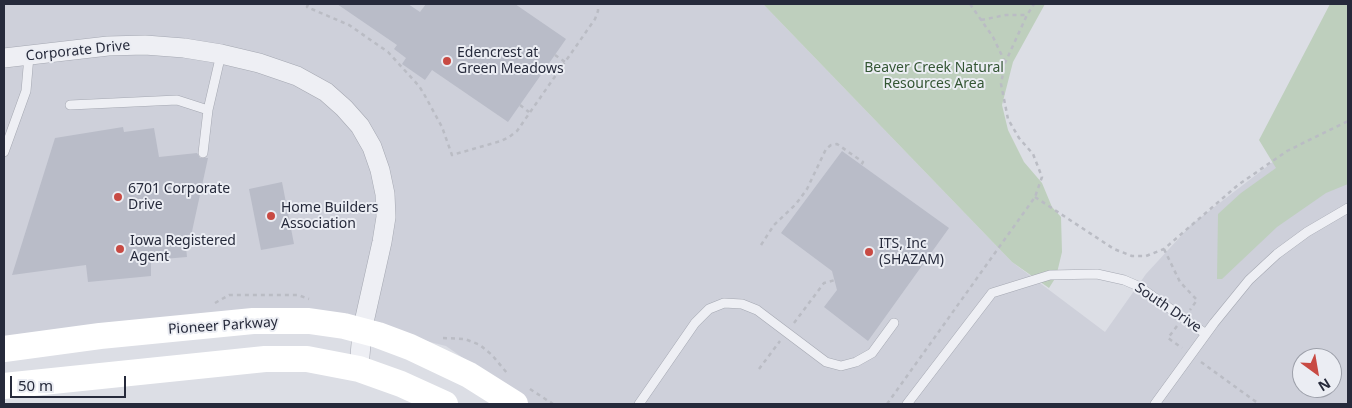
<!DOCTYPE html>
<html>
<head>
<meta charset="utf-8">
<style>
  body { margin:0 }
  #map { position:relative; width:1352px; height:408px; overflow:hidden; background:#dcdee5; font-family:"Noto Sans",sans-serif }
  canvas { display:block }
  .frame { position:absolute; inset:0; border:5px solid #262a3b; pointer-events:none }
  .north { position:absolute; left:1292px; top:348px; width:50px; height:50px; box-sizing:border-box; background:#ebedf3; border:1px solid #9c9fa9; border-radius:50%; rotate:148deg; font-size:14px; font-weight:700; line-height:20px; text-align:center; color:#262a3b }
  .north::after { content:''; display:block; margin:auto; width:18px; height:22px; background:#c84a43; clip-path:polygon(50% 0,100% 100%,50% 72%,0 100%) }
  .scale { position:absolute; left:10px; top:376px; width:116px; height:22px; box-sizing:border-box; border:2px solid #262a3b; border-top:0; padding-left:6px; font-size:15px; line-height:18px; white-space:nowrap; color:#262a3b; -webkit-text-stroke:4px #ebedf3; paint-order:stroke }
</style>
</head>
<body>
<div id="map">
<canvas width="1352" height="408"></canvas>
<div class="frame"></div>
<div class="north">N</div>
<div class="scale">50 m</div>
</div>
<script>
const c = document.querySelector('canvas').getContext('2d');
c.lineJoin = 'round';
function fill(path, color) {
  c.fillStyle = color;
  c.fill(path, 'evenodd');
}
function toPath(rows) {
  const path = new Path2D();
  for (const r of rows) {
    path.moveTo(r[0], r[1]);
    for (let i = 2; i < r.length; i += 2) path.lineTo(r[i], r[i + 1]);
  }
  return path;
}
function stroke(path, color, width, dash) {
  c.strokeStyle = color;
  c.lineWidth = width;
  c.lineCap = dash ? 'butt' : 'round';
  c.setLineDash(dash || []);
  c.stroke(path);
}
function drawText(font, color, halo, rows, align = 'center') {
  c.font = font + ' "Noto Sans",sans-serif';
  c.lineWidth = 4;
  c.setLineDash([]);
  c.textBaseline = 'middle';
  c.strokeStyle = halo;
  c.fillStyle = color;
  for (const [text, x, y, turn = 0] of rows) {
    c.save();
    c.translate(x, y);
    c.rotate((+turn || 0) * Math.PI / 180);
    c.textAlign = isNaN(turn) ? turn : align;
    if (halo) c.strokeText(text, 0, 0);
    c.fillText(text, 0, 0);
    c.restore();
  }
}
fill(toPath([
  [4,4,763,4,1012,262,1105,332,1146,274,1191,225,1287,151,1348,121,1348,404,529,404,446,346,337,319,4,339],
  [1302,358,1332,358,1332,388,1302,388]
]), '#ced0da');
fill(toPath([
  [763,4,1045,4,1013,62,1002,105,1008,130,1024,162,1042,183,1052,207,1061,217,1062,252,1056,277,1049,288,1012,262],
  [1330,4,1348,4,1348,184,1326,193,1277,227,1222,279,1217,279,1218,214,1241,193,1276,168,1259,140]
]), '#becfbd');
fill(toPath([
  [337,4,408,4,420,12,426,4,515,4,566,39,508,122,432,70,425,80,402,64,406,58,394,49,397,45],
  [123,127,124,132,154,128,159,157,197,153,200,158,208,158,191,236,185,237,187,257,151,260,151,276,88,282,86,265,12,275,55,138],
  [842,151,949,228,868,341,824,307,837,290,832,271,781,233],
  [282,182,294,244,261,250,249,189]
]), '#b9bcc8');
const lane = toPath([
  [70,105,177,100,208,110],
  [4,152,26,91,29,56],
  [203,153,208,110,221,54],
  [639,404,695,323,709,309,724,303,742,304,757,310,826,362,841,366,856,362,872,353,894,323],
  [907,404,992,293,1050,275,1097,274,1124,280,1138,286,1206,334],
  [1155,404,1214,323,1249,280,1277,254,1307,232,1348,208]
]);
const street = toPath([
  [4,58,108,46,145,45,184,48,221,54,259,63,297,76,326,92,344,108,360,126,372,147,380,170,385,194,386,217,382,242,362,331,359,369]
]);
stroke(lane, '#a5a8b2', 10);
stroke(street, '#a5a8b2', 20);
stroke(toPath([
  [308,4,307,7,349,25,388,52,419,86,424,94,442,127,452,155,501,141,509,137,517,131,595,19,598,11,598,4],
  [970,4,993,37,1005,62],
  [981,20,1006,15,1027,15],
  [555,55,565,62],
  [520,105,529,112],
  [1035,197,1114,249,1132,256,1146,256,1164,249,1238,185,1287,151,1348,121],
  [761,245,774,225,796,204,807,189,826,149,831,145,837,144,863,162,861,165],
  [1164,249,1180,282,1197,300,1190,310],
  [215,303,229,295,298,295,309,299],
  [794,323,824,283,835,280],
  [1177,326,1168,338,1182,348],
  [443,338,465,339,480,345,492,355,507,373],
  [1201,362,1259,404],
  [759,369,780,341],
  [530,389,553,404],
  [887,404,1035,197,1042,177,1033,154,1019,138,1008,119,1001,84,1005,63,1027,15,1034,4]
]), '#babcc4', 2.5, [4, 4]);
stroke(lane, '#eeeff4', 9);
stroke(street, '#eeeff4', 19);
stroke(toPath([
  [4,349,100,336,253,321,309,321,344,326,378,335,410,347,469,375,515,404],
  [4,386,265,359,307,359,359,369,401,384,445,404]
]), '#fff', 26);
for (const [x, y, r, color] of [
  [447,61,5,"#c84a43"],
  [118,197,5,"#c84a43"],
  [271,216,5,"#c84a43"],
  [120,249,5,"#c84a43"],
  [869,252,5,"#c84a43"]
]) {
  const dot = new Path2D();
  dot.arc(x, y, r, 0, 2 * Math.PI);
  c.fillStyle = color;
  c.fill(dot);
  stroke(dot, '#ebedf3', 2);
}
drawText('14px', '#262a3b', '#ebedf3', [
  ["Corporate Drive",78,51,-6],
  ["South Drive",1168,308,34],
  ["Pioneer Parkway",223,326,-4]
]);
drawText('14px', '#262a3b', '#ebedf3', [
  ["Edencrest at",457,53],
  ["Green Meadows",457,69],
  ["6701 Corporate",128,189],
  ["Drive",128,205],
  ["Home Builders",281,208],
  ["Association",281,224],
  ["Iowa Registered",130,241],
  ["Agent",130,257],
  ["ITS, Inc",879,244],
  ["(SHAZAM)",879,260]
], 'left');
drawText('14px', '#345634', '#ebedf3', [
  ["Beaver Creek Natural",934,68],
  ["Resources Area",934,84]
]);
</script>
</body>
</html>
